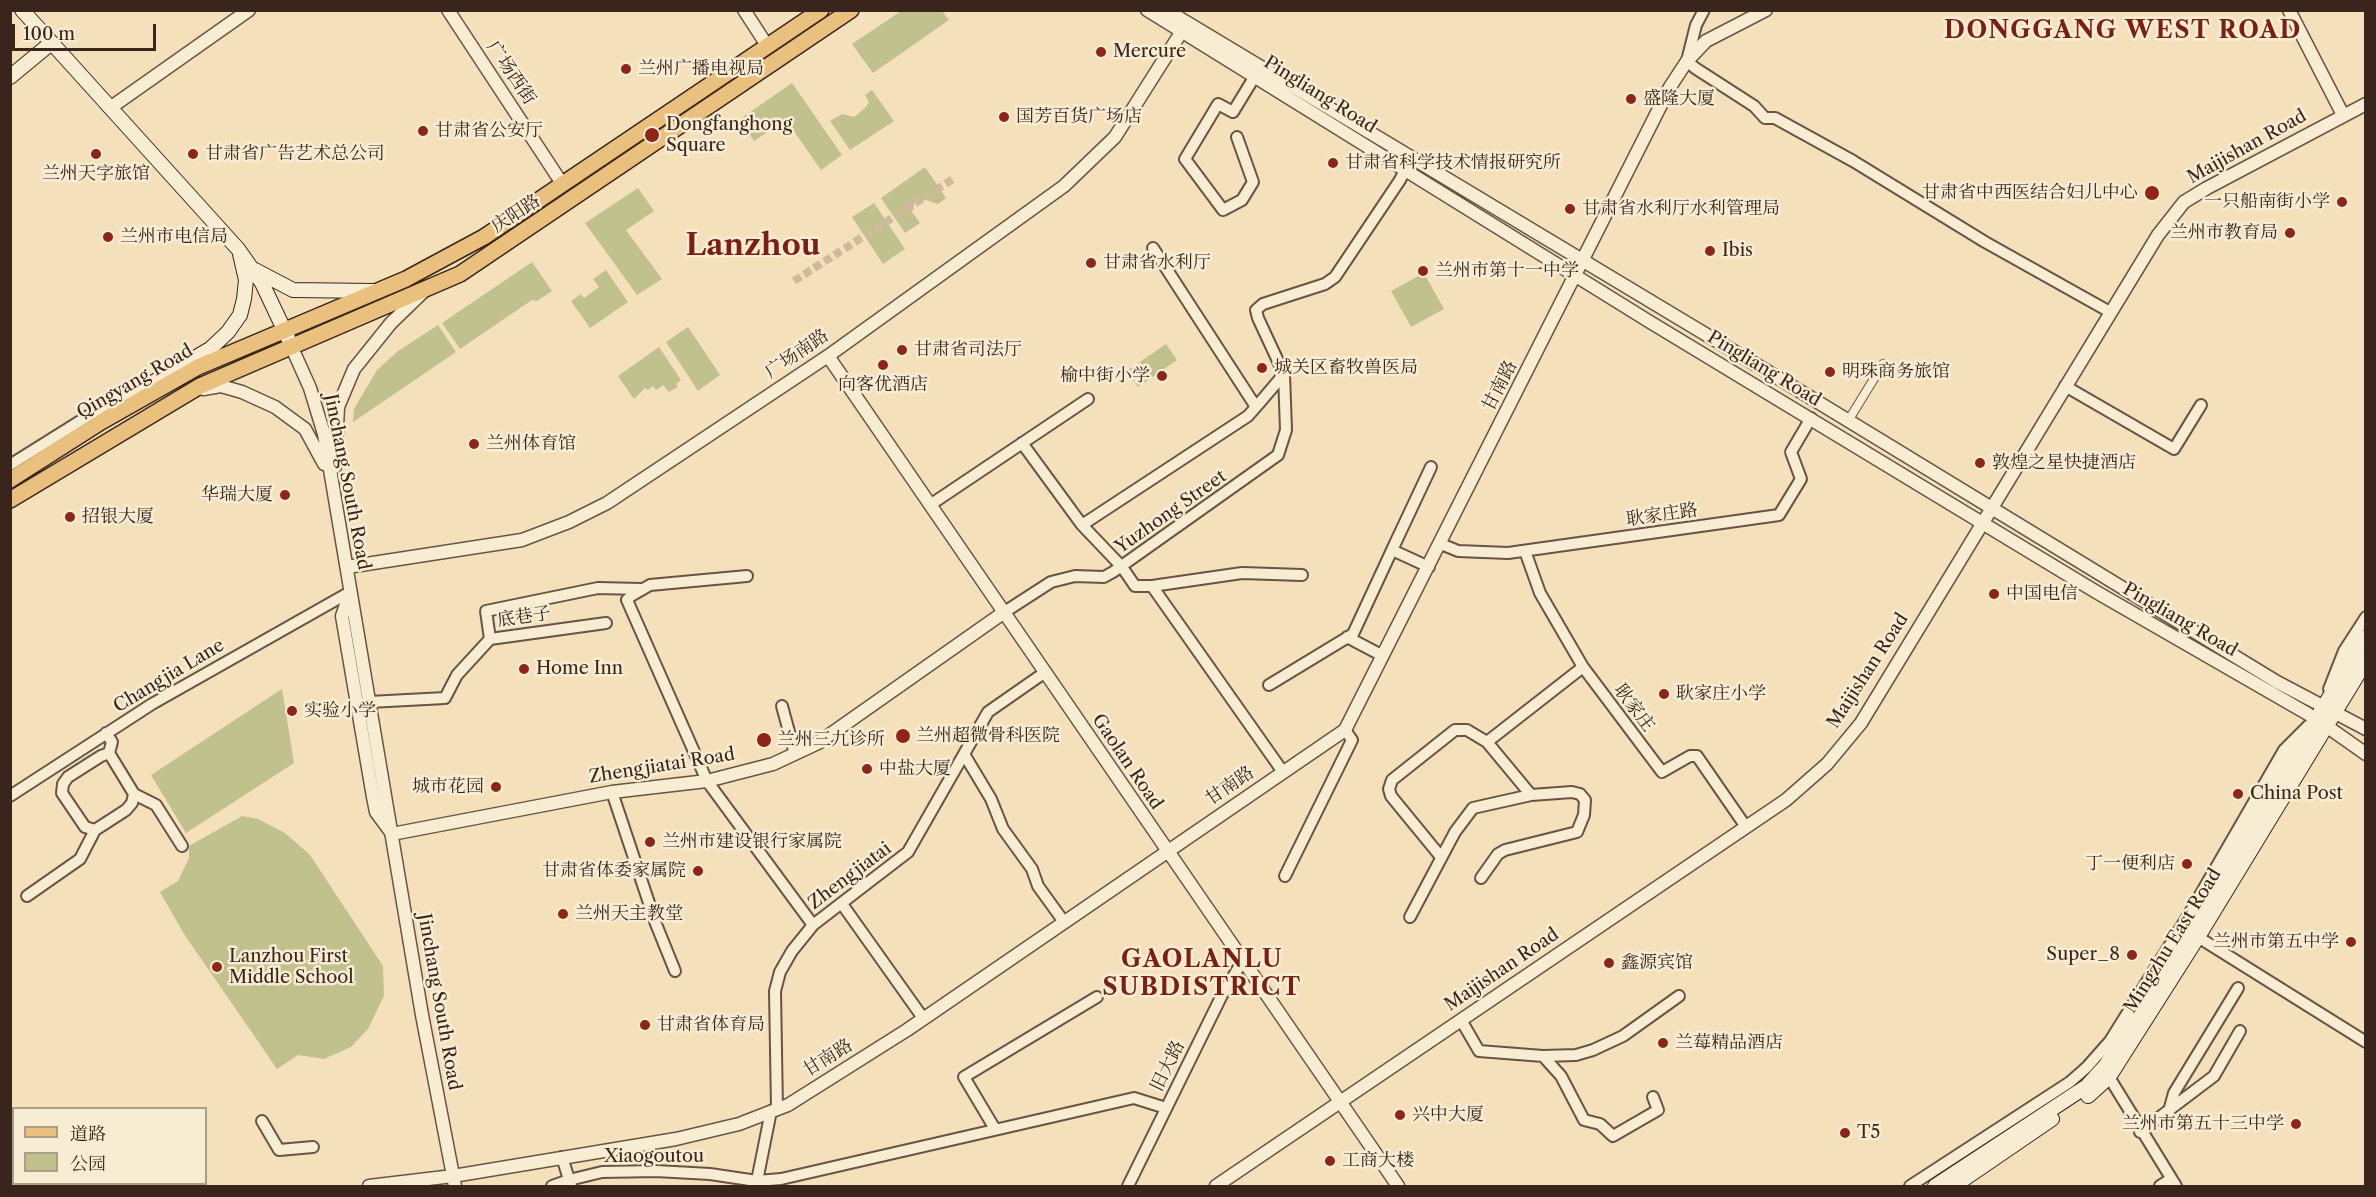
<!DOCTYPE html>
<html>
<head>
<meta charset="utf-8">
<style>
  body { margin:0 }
  #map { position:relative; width:2376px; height:1197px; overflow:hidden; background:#f4e1bc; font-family:"Libre Caslon Text","Noto Serif SC",serif }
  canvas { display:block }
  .frame { position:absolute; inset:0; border:12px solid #3a251c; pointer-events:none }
  .legend { position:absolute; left:12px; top:1107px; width:195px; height:78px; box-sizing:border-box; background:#f8ecd3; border:2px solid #ac9c8a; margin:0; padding:8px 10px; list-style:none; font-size:18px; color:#3a251c }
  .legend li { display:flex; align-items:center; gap:12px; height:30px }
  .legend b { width:30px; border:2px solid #ac9c8a }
  .scale { position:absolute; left:12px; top:24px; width:144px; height:27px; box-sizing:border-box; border:3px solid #3a251c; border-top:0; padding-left:8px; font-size:18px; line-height:21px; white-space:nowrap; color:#3a251c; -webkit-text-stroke:4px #f8ecd3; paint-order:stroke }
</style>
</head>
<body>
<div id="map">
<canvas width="2376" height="1197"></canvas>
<div class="frame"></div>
<ul class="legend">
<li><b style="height:8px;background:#eac07e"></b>道路</li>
<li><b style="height:16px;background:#c1c18d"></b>公园</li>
</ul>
<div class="scale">100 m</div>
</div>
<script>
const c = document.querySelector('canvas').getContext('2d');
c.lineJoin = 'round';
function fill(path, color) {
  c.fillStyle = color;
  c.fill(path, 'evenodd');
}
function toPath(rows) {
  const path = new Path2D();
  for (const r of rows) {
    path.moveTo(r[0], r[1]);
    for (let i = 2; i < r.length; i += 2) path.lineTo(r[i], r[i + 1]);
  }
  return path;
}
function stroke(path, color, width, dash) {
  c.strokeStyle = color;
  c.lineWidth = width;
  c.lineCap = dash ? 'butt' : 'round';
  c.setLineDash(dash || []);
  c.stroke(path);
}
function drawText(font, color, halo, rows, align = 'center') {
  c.font = font + ' "Libre Caslon Text","Noto Serif SC",serif';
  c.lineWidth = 5;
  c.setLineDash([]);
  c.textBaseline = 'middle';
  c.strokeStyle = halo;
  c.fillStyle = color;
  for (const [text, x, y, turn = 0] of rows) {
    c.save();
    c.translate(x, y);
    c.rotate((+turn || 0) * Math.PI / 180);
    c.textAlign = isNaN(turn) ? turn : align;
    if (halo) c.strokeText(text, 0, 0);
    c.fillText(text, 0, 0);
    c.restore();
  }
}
fill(toPath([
  [901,11,942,11,949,20,873,73,852,44],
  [792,83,842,155,821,170,786,120,754,141,740,119],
  [872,90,894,121,850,150,830,121,842,114,854,117,865,108,869,102,865,95],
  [925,167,946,198,938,204,926,200,915,202,912,212,920,223,905,233,881,198],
  [638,188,654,211,626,230,662,279,637,295,585,223],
  [874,203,905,249,883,264,852,217],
  [532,262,552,291,537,301,532,300,460,349,442,323],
  [606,270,628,302,590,328,571,301,581,294,584,298,599,287,593,279],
  [1424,273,1444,309,1411,327,1391,291],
  [438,325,456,352,353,422,354,409,377,370,398,351],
  [688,327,720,375,698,391,666,342],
  [1166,344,1177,360,1138,387,1127,371],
  [659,347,681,380,676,384,678,387,669,392,663,385,656,390,653,386,648,390,645,388,634,399,618,376],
  [282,689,294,763,186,833,151,775],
  [242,816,258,819,285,833,310,855,383,966,384,996,368,1029,351,1047,324,1059,298,1055,277,1069,184,934,160,892,178,881,189,858,189,846]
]), '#c1c18d');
stroke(toPath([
  [794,281,953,179]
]), '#cfbb9c', 8, [8, 4]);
const pedestrian = toPath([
  [1848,421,1883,364]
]);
const minor = toPath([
  [1704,10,1696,25,1687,61,1695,68,1754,106,1765,118,1775,118,1853,161,1985,242,2110,312],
  [1237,137,1253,182,1242,200,1223,210,1185,159,1218,104,1233,112,1255,76],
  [1153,248,1256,407],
  [2065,386,2174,449,2201,405],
  [1022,443,1082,525,1122,567,1135,586,1152,586,1283,772],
  [10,465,109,403,132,394],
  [930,505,1088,399],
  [1082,525,1248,416,1262,400,1284,374,1258,318,1256,310,1263,304,1325,284,1335,277,1400,180,1411,158],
  [1441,544,1458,551,1508,553,1779,515,1801,479,1791,452,1811,418],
  [1392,550,1431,467],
  [1525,551,1540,593,1583,667,1662,772,1690,756,1697,756,1746,827],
  [747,576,650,585,631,596,627,600,707,781,813,925],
  [1152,586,1242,573,1302,575],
  [1003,613,1051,582,1075,576,1104,577,1113,572,1278,455,1286,430,1284,374],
  [1347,637,1383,656],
  [490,639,486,611,598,588,641,589],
  [1269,685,1353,634,1392,550,1429,567],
  [2329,689,2344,651,2366,617],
  [369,702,445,698,457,675,490,639,606,623],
  [782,706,795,754],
  [106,733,112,742,109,753,134,794,156,805,182,846],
  [109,753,101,756,68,777,63,784,62,793,85,827,95,830,126,810,132,803,134,794],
  [964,754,991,799,1003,829,1032,869,1038,886,1064,922],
  [612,792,656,924,675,971],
  [10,796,152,704,350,592],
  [1441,857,1391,796,1389,789,1392,780,1455,730,1467,730,1487,742],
  [1285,876,1352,740,1345,730],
  [1481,878,1498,854,1505,850,1577,832,1584,815,1585,800,1580,794,1572,792,1531,795,1487,742,1583,667],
  [27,896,80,859,95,830],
  [842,904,923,1018],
  [1410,917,1455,832,1473,808,1531,795],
  [2198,937,2366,1042],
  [1461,1020,1479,1051,1543,1056,1561,1076,1584,1120,1600,1124,1613,1136,1658,1110,1653,1097],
  [1543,1056,1576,1055,1593,1050,1623,1036,1679,996],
  [2109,1077,2176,1186],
  [777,1109,775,991,780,972,792,951,813,925,908,852,988,712,1044,673],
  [2169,1111,2174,1093,2238,988],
  [262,1121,279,1150,313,1147],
  [10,1123,14,1124],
  [995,1129,964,1077,1097,997],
  [2140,1132,2214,1076,2240,1031],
  [562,1157,571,1186],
  [552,1186,569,1180,602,1172,656,1171,710,1174,757,1181,781,1179,1134,1098,1166,1108],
  [752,1186,757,1181,771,1111],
  [1128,1186,1222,995,1242,962],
  [1910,1186,2070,1082,2087,1067,2110,1041,2188,916,2284,750,2309,725],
  [2160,1186,2171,1179]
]);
const tertiary = toPath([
  [448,10,563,185],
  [744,10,768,47],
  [1147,10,1650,322,2098,593,2315,718,2366,754],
  [1166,10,1780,379,2277,682,2366,729],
  [2289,10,2343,115],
  [110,108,249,10],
  [288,339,310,388,324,434,422,1015,455,1186],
  [828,356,1398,1186],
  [203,389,221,386,242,392,275,407,305,429,324,464],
  [335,467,338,407,354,369,391,323,422,293],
  [347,567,522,540,569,522,607,503,828,356,1064,186,1115,137,1182,31],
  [349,596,342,616,373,797,376,812,390,831],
  [392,834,612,792,707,781,773,764,818,743,1003,613],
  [369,1186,453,1176,676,1139,739,1124,788,1105,907,1030,1345,730,1670,87,1687,61,1706,41,1766,10],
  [1216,1186,1786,800,1827,764,1861,723,2158,235,2184,202,2207,188,2366,104]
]);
const secondary = toPath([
  [22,10,238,249,262,283,288,338],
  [10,77,50,44],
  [255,270,293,290,375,291],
  [125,403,140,390,210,349,228,332,240,315,244,299,246,280,240,254],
  [2088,1096,2109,1077,2198,937,2366,661],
  [1935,1186,2087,1086,2106,1065,2366,637],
  [1954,1186,2052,1119]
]);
const primary = toPath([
  [10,480,101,422,198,367,406,279,484,237,821,10],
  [10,500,200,386,460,274,851,10]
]);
stroke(pedestrian, '#685444', 10);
stroke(minor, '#685444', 14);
stroke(tertiary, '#685444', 15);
stroke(secondary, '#3a251c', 16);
stroke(primary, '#3a251c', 18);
stroke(pedestrian, '#f8ecd3', 8);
stroke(minor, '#f8ecd3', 10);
stroke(tertiary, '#f8ecd3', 12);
stroke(secondary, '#f8ecd3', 14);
stroke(primary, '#eac07e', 15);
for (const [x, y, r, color] of [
  [1101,52,6,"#8f2418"],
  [626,69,6,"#8f2418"],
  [1631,99,6,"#8f2418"],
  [1004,117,6,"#8f2418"],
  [423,131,6,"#8f2418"],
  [652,135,8,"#8f2418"],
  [96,154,6,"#8f2418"],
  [193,154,6,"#8f2418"],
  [1333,163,6,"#8f2418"],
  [2152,193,8,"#8f2418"],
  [2342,202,6,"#8f2418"],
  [1570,209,6,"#8f2418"],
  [2290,233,6,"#8f2418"],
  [108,237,6,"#8f2418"],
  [1710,251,6,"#8f2418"],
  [1091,263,6,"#8f2418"],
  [1423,271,6,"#8f2418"],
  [902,350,6,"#8f2418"],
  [883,365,6,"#8f2418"],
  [1262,368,6,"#8f2418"],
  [1830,372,6,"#8f2418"],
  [1162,376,6,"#8f2418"],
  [474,444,6,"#8f2418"],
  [1980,463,6,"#8f2418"],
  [285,495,6,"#8f2418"],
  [70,517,6,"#8f2418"],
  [1994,594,6,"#8f2418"],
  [524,669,6,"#8f2418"],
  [1664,694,6,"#8f2418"],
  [292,711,6,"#8f2418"],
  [903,736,8,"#8f2418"],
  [764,740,8,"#8f2418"],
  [867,769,6,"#8f2418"],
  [496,787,6,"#8f2418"],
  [2238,794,6,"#8f2418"],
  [650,842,6,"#8f2418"],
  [2187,864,6,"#8f2418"],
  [698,871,6,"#8f2418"],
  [563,914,6,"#8f2418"],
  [2351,942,6,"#8f2418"],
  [2132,955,6,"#8f2418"],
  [1609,963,6,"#8f2418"],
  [217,967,6,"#8f2418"],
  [645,1025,6,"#8f2418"],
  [1663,1043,6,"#8f2418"],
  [1400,1115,6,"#8f2418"],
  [2296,1124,6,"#8f2418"],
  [1845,1133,6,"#8f2418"],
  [1330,1161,6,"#8f2418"]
]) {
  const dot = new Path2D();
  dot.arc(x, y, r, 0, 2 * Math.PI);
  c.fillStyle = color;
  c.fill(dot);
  stroke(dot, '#f8ecd3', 2);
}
drawText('18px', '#3a251c', '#f8ecd3', [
  ["Mercure",1113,52],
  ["兰州广播电视局",638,69],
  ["盛隆大厦",1643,99],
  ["国芳百货广场店",1016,117],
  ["Dongfanghong",666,125],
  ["Square",666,146],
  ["甘肃省公安厅",435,131],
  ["甘肃省广告艺术总公司",205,154],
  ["甘肃省科学技术情报研究所",1345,163],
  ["兰州天字旅馆",96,174,"center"],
  ["甘肃省中西医结合妇儿中心",2138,193,"right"],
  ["一只船南街小学",2330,202,"right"],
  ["甘肃省水利厅水利管理局",1582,209],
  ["兰州市教育局",2278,233,"right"],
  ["兰州市电信局",120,237],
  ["Ibis",1722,251],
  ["甘肃省水利厅",1103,263],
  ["兰州市第十一中学",1435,271],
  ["甘肃省司法厅",914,350],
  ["城关区畜牧兽医局",1274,368],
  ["明珠商务旅馆",1842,372],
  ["榆中街小学",1150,376,"right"],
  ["向客优酒店",883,385,"center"],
  ["兰州体育馆",486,444],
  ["敦煌之星快捷酒店",1992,463],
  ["华瑞大厦",273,495,"right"],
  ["招银大厦",82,517],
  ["中国电信",2006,594],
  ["Home Inn",536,669],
  ["耿家庄小学",1676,694],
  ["实验小学",304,711],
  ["兰州超微骨科医院",916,736],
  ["兰州三九诊所",777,740],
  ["中盐大厦",879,769],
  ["城市花园",484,787,"right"],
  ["China Post",2250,794],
  ["兰州市建设银行家属院",662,842],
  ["丁一便利店",2175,864,"right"],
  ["甘肃省体委家属院",686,871,"right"],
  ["兰州天主教堂",575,914],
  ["兰州市第五中学",2339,942,"right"],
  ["Super_8",2120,955,"right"],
  ["Lanzhou First",229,957],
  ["Middle School",229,978],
  ["鑫源宾馆",1621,963],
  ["甘肃省体育局",657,1025],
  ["兰莓精品酒店",1675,1043],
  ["兴中大厦",1412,1115],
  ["兰州市第五十三中学",2284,1124,"right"],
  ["T5",1857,1133],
  ["工商大楼",1342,1161]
], 'left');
drawText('18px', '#3a251c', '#f8ecd3', [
  ["广场西街",511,73,56],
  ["Pingliang Road",1320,95,32],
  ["Maijishan Road",2247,147,-29],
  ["庆阳路",516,214,-33],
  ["广场南路",797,354,-34],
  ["Pingliang Road",1764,369,31],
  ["Qingyang Road",135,382,-30],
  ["甘南路",1500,386,-63],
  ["Jinchang South Road",347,482,79],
  ["Yuzhong Street",1171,512,-35],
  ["耿家庄路",1662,515,-8],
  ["底巷子",524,617,-8],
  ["Pingliang Road",2180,620,30],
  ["Maijishan Road",1868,671,-57],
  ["Changjia Lane",169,676,-31],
  ["耿家庄",1634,708,53],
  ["Gaolan Road",1127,762,56],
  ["Zhengjiatai Road",662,766,-9],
  ["甘南路",1230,786,-34],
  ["Zhengjiatai",850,876,-37],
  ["Mingzhu East Road",2173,941,-58],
  ["Maijishan Road",1502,970,-34],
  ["Jinchang South Road",439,1002,80],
  ["甘南路",828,1058,-32],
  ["旧大路",1168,1066,-64],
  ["Xiaogoutou",654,1157]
]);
c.letterSpacing = '1.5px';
drawText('bold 24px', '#7a1f14', '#f8ecd3', [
  ["DONGGANG WEST ROAD",2123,31],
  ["GAOLANLU",1202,960],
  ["SUBDISTRICT",1202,988]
]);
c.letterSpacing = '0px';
drawText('bold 30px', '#7a1f14', '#f8ecd3', [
  ["Lanzhou",753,246]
]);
</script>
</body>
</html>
